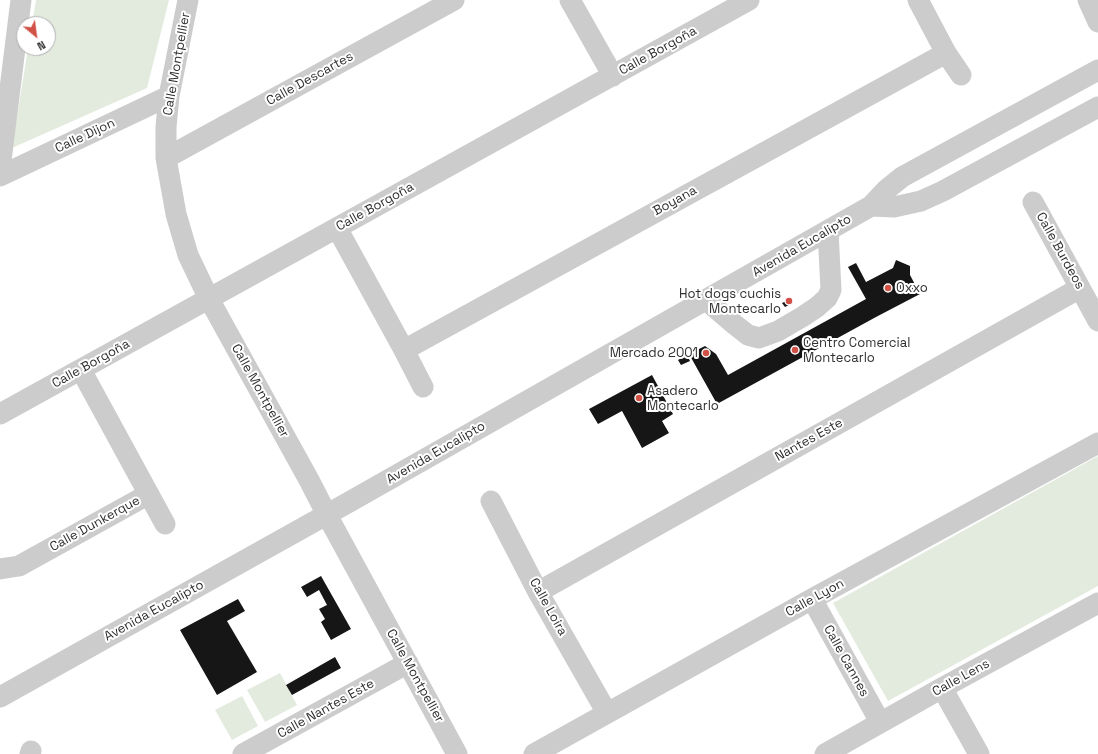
<!DOCTYPE html>
<html>
<head>
<meta charset="utf-8">
<style>
  body { margin:0 }
  #map { position:relative; width:1098px; height:754px; overflow:hidden; background:#fff; font-family:"Space Grotesk",sans-serif }
  canvas { display:block }
  .north { position:absolute; left:16px; top:16px; width:40px; height:40px; box-sizing:border-box; background:#fff; border:1px solid #acacac; border-radius:50%; rotate:151deg; font-size:11px; font-weight:700; line-height:16px; text-align:center; color:#2f2f2f }
  .north::after { content:''; display:block; margin:auto; width:14px; height:18px; background:#d15146; clip-path:polygon(50% 0,100% 100%,50% 72%,0 100%) }
</style>
</head>
<body>
<div id="map">
<canvas width="1098" height="754"></canvas>
<div class="north">N</div>
</div>
<script>
const c = document.querySelector('canvas').getContext('2d');
c.lineJoin = 'round';
function fill(path, color) {
  c.fillStyle = color;
  c.fill(path, 'evenodd');
}
function toPath(rows) {
  const path = new Path2D();
  for (const r of rows) {
    path.moveTo(r[0], r[1]);
    for (let i = 2; i < r.length; i += 2) path.lineTo(r[i], r[i + 1]);
  }
  return path;
}
function stroke(path, color, width, dash) {
  c.strokeStyle = color;
  c.lineWidth = width;
  c.lineCap = dash ? 'butt' : 'round';
  c.setLineDash(dash || []);
  c.stroke(path);
}
function drawText(font, color, halo, rows, align = 'center') {
  c.font = font + ' "Space Grotesk",sans-serif';
  c.lineWidth = 4;
  c.setLineDash([]);
  c.textBaseline = 'middle';
  c.strokeStyle = halo;
  c.fillStyle = color;
  for (const [text, x, y, turn = 0] of rows) {
    c.save();
    c.translate(x, y);
    c.rotate((+turn || 0) * Math.PI / 180);
    c.textAlign = isNaN(turn) ? turn : align;
    if (halo) c.strokeText(text, 0, 0);
    c.fillText(text, 0, 0);
    c.restore();
  }
}
fill(toPath([
  [36,0,169,0,147,88,12,148,28,48,48,48,48,24,32,24],
  [1098,456,1098,586,888,701,833,603],
  [280,673,297,705,265,722,247,690],
  [242,696,258,726,232,740,215,710]
]), '#e3ebdf');
fill(toPath([
  [896,260,910,266,910,275,920,294,876,317,717,404,689,354,705,346,716,354,728,375,866,299,848,267,856,263,866,282,893,268],
  [791,299,793,303,785,307,782,303],
  [687,355,690,361,681,365,678,360],
  [652,375,673,414,662,421,669,433,642,448,622,411,598,424,589,409],
  [321,576,351,629,331,640,321,622,325,619,319,609,327,605,319,590,307,597,301,587],
  [238,599,245,611,227,621,257,672,217,695,180,630],
  [335,657,341,668,292,695,286,685]
]), '#161616');
stroke(toPath([
  [188,0,169,96,166,127,166,158,176,214,188,255,209,299,309,480,327,515,457,754],
  [570,0,613,76],
  [918,0,946,53,961,75],
  [1088,0,1098,22],
  [166,158,454,0],
  [0,169,21,0],
  [0,176,169,96],
  [1033,202,1098,321],
  [871,206,894,207,921,201,943,191,1098,107],
  [337,228,404,350,423,387],
  [706,300,734,324,748,335,759,338,778,331,802,317,817,307,827,298,831,290,828,231],
  [404,350,946,53],
  [81,370,165,524],
  [0,414,749,0],
  [491,501,538,592,607,713],
  [0,569,19,566,149,494],
  [538,592,1080,288],
  [812,599,880,722],
  [942,688,979,754],
  [0,697,351,501,871,206,886,190,902,177,1098,70],
  [30,754,31,751],
  [243,754,408,663],
  [534,754,812,599,1098,443],
  [825,754,942,688,1098,603]
]), '#ccc', 21);
for (const [x, y, r, color] of [
  [888,288,4,"#d15146"],
  [789,301,4,"#d15146"],
  [795,350,4,"#d15146"],
  [706,353,4,"#d15146"],
  [639,398,4,"#d15146"]
]) {
  const dot = new Path2D();
  dot.arc(x, y, r, 0, 2 * Math.PI);
  c.fillStyle = color;
  c.fill(dot);
  stroke(dot, '#fff', 1.5);
}
drawText('13px', '#2f2f2f', '#fff', [
  ["Calle Borgoña",658,51,-29],
  ["Calle Montpellier",177,64,-80],
  ["Calle Descartes",310,79,-29],
  ["Calle Dijon",85,136,-25],
  ["Boyana",675,201,-29],
  ["Calle Borgoña",375,207,-29],
  ["Avenida Eucalipto",802,246,-30],
  ["Calle Burdeos",1060,251,61],
  ["Calle Borgoña",91,364,-29],
  ["Calle Montpellier",260,391,61],
  ["Nantes Este",809,440,-29],
  ["Avenida Eucalipto",436,453,-30],
  ["Calle Dunkerque",95,524,-29],
  ["Calle Lyon",815,598,-29],
  ["Calle Loira",548,607,61],
  ["Avenida Eucalipto",154,611,-29],
  ["Calle Cannes",846,661,61],
  ["Calle Montpellier",415,676,61],
  ["Calle Lens",961,678,-29],
  ["Calle Nantes Este",326,709,-29]
]);
drawText('13px', '#2f2f2f', '#fff', [
  ["Oxxo",896,288],
  ["Hot dogs cuchis",781,294,"right"],
  ["Montecarlo",781,309,"right"],
  ["Centro Comercial",803,343],
  ["Montecarlo",803,358],
  ["Mercado 2001",698,353,"right"],
  ["Asadero",647,391],
  ["Montecarlo",647,406]
], 'left');
</script>
</body>
</html>
